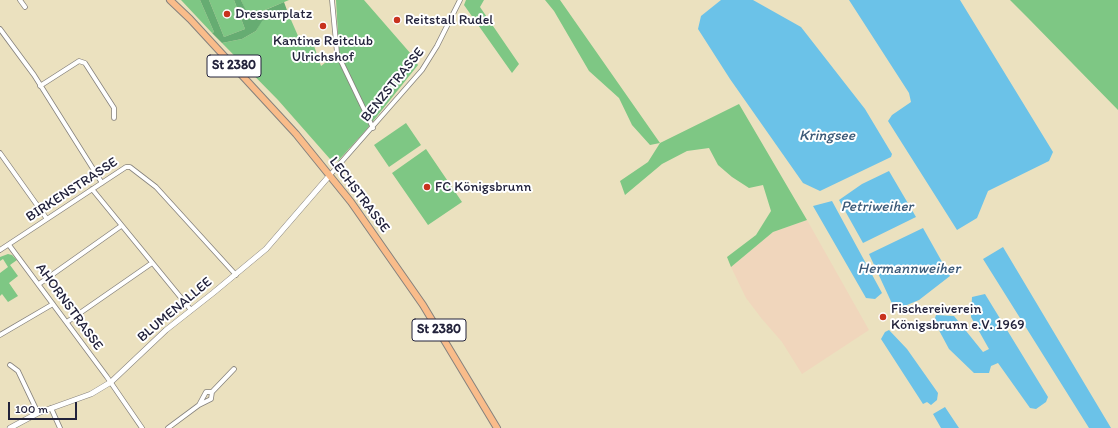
<!DOCTYPE html>
<html>
<head>
<meta charset="utf-8">
<style>
  body { margin:0 }
  #map { position:relative; width:1118px; height:428px; overflow:hidden; background:#ebe1bf; font-family:Itim,sans-serif }
  canvas { display:block }
  .scale { position:absolute; left:8px; top:402px; width:69px; height:18px; box-sizing:border-box; border:2px solid #22223b; border-top:0; padding-left:5px; font-size:12px; line-height:14px; white-space:nowrap; color:#22223b; -webkit-text-stroke:3px #fff; paint-order:stroke }
</style>
</head>
<body>
<div id="map">
<canvas width="1118" height="428"></canvas>
<div class="scale">100 m</div>
</div>
<script>
const c = document.querySelector('canvas').getContext('2d');
c.lineJoin = 'round';
function fill(path, color) {
  c.fillStyle = color;
  c.fill(path, 'evenodd');
}
function toPath(rows) {
  const path = new Path2D();
  for (const r of rows) {
    path.moveTo(r[0], r[1]);
    for (let i = 2; i < r.length; i += 2) path.lineTo(r[i], r[i + 1]);
  }
  return path;
}
function stroke(path, color, width, dash) {
  c.strokeStyle = color;
  c.lineWidth = width;
  c.lineCap = dash ? 'butt' : 'round';
  c.setLineDash(dash || []);
  c.stroke(path);
}
function drawText(font, color, halo, rows, align = 'center') {
  c.font = font + ' Itim,sans-serif';
  c.lineWidth = 4;
  c.setLineDash([]);
  c.textBaseline = 'middle';
  c.strokeStyle = halo;
  c.fillStyle = color;
  for (const [text, x, y, turn = 0] of rows) {
    c.save();
    c.translate(x, y);
    c.rotate((+turn || 0) * Math.PI / 180);
    c.textAlign = isNaN(turn) ? turn : align;
    if (halo) c.strokeText(text, 0, 0);
    c.fillText(text, 0, 0);
    c.restore();
  }
}
fill(toPath([
  [807,220,869,330,802,374,782,342,762,319,746,298,731,267,773,232]
]), '#f0d6bc');
fill(toPath([
  [181,0,200,0,214,32,212,33],
  [209,0,234,0,245,29,224,37],
  [241,0,289,0,248,17],
  [336,0,364,0,411,54,418,65,366,130,338,161,330,159,278,100,222,43,242,39,256,31,261,21,288,13,302,45,312,40,321,66,339,52],
  [466,0,484,0,480,7,519,64,512,73,464,5],
  [545,0,560,0,660,143,739,104,807,220,773,232,731,267,727,257,756,235,771,211,763,185,749,188,732,177,718,165,709,148,687,151,662,164,625,195,620,181,648,162,660,143,650,145,632,125,619,98,589,71,554,11],
  [1010,0,1118,0,1118,110,1028,18],
  [406,123,421,145,389,167,374,145],
  [426,149,462,202,428,225,392,173],
  [8,254,12,255,17,260,10,265,18,276,9,283,18,296,8,302,2,294,0,296,0,273,8,267,3,259,0,261,0,257]
]), '#7ec784');
fill(toPath([
  [200,0,209,0,224,37,245,29,234,0,241,0,249,17,284,2,288,13,262,21,256,31,242,39,222,43,212,33,214,32]
]), '#66ac72');
fill(toPath([
  [721,0,753,0,801,27,865,109,892,154,891,157,820,191,803,183,730,79,698,29,701,16],
  [849,0,960,0,1053,152,1049,161,988,191,977,218,957,230,888,121,892,115,911,102,909,93],
  [889,171,916,217,863,243,839,200,862,184],
  [832,201,882,293,875,299,866,298,813,206],
  [923,228,950,276,919,300,895,310,869,254],
  [1003,247,1111,428,1089,428,983,259],
  [985,294,1048,397,1046,402,1036,409,1030,408,998,363,991,366,989,373,974,373,949,349,934,321,936,315,954,316,983,352,989,349,971,317,972,297],
  [889,330,907,349,938,393,937,400,931,405,927,402,923,404,881,339,885,332],
  [945,407,959,428,941,428,933,414]
]), '#6bc2e8');
const minor = toPath([
  [20,0,25,7],
  [332,0,337,53,373,128],
  [0,29,34,75,102,183],
  [40,86,79,61,85,63,114,108,114,118],
  [0,153,47,219],
  [330,175,422,70,437,46,460,0],
  [92,189,191,310],
  [9,245,107,377,142,428],
  [0,250,126,167,130,167,156,187,236,275],
  [39,284,121,226],
  [67,322,152,263],
  [0,335,53,304],
  [10,365,18,371,38,413],
  [212,392,234,369],
  [51,408,60,428],
  [168,428,199,405,211,399,212,392,206,392,199,405]
]);
const tertiary = toPath([
  [10,428,38,413,91,394,111,382,166,330,213,293,266,249,330,175]
]);
const primary = toPath([
  [170,0,190,19,296,134,351,202,423,305,497,428]
]);
stroke(minor, '#86827d', 5.5);
stroke(tertiary, '#86827d', 6);
stroke(primary, '#86827d', 8);
stroke(minor, '#fff', 4);
stroke(tertiary, '#fff', 5);
stroke(primary, '#f9bc8a', 6);
for (const [x, y, r, color] of [
  [227,14,4,"#c8321e"],
  [397,20,4,"#c8321e"],
  [323,26,4,"#c8321e"],
  [427,187,4,"#c8321e"],
  [883,317,4,"#c8321e"]
]) {
  const dot = new Path2D();
  dot.arc(x, y, r, 0, 2 * Math.PI);
  c.fillStyle = color;
  c.fill(dot);
  stroke(dot, '#fff', 1.5);
}
for (const [x, y, w] of [
  [234,66,54],
  [439,330,54]
]) {
  const box = new Path2D();
  box.roundRect(x - w / 2, y - 11, w, 22, 3);
  c.fillStyle = '#fff';
  c.fill(box);
  stroke(box, '#22223b', 1);
}
drawText('bold 13px', '#22223b', null, [
  ["St 2380",234,66],
  ["St 2380",439,330]
]);
drawText('14px', '#22223b', '#fff', [
  ["Dressurplatz",235,14],
  ["Reitstall Rudel",405,20],
  ["Kantine Reitclub",323,41,"center"],
  ["Ulrichshof",323,57,"center"],
  ["FC Königsbrunn",435,187],
  ["Fischereiverein",891,309],
  ["Königsbrunn e.V. 1969",891,325]
], 'left');
drawText('14px', '#22223b', '#fff', [
  ["BENZSTRASSE",393,85,-51],
  ["BIRKENSTRASSE",72,190,-33],
  ["LECHSTRASSE",359,195,53],
  ["AHORNSTRASSE",69,307,54],
  ["BLUMENALLEE",175,310,-40]
]);
drawText('italic 15px', '#3c5a78', '#fff', [
  ["Kringsee",827,136],
  ["Petriweiher",877,207],
  ["Hermannweiher",909,269]
]);
</script>
</body>
</html>
